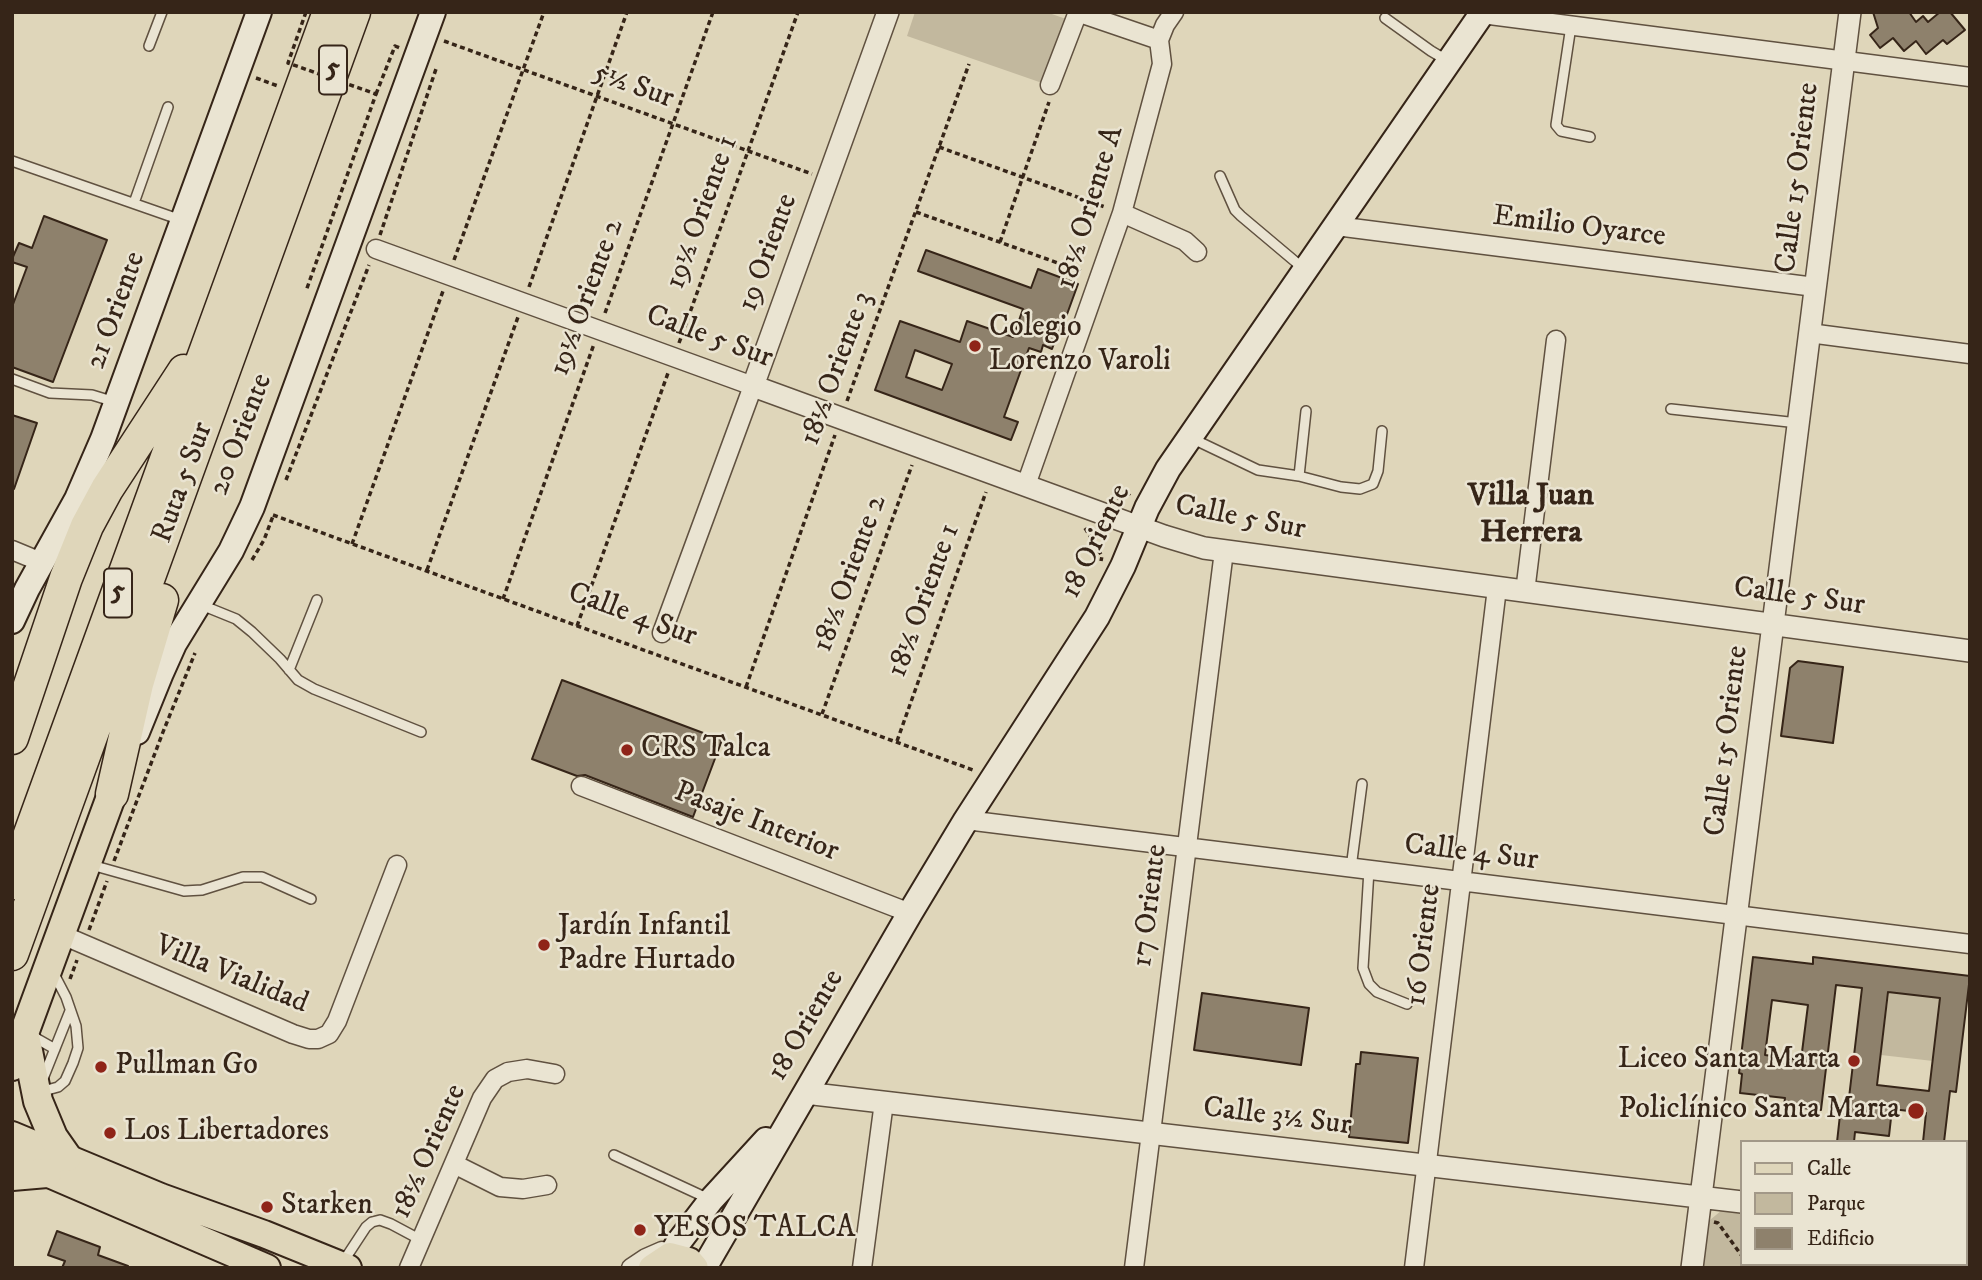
<!DOCTYPE html>
<html>
<head>
<meta charset="utf-8">
<style>
  body { margin:0 }
  #map { position:relative; width:1982px; height:1280px; overflow:hidden; background:#dfd6ba; font-family:"IM FELL DW Pica",serif }
  canvas { display:block }
  .frame { position:absolute; inset:0; border:14px solid #362518; pointer-events:none }
  .legend { position:absolute; left:1740px; top:1140px; width:228px; height:126px; box-sizing:border-box; background:#eae4d2; border:2px solid #a29888; margin:0; padding:9px 12px; list-style:none; font-size:21px; color:#362518 }
  .legend li { display:flex; align-items:center; gap:14px; height:35px }
  .legend b { width:35px; border:2px solid #a29888 }
</style>
</head>
<body>
<div id="map">
<canvas width="1982" height="1280"></canvas>
<div class="frame"></div>
<ul class="legend">
<li><b style="height:9px;background:#dfd6ba"></b>Calle</li>
<li><b style="height:19px;background:#c2b89e"></b>Parque</li>
<li><b style="height:19px;background:#8e816c"></b>Edificio</li>
</ul>
</div>
<script>
const c = document.querySelector('canvas').getContext('2d');
c.lineJoin = 'round';
function fill(path, color) {
  c.fillStyle = color;
  c.fill(path, 'evenodd');
}
function toPath(rows) {
  const path = new Path2D();
  for (const r of rows) {
    path.moveTo(r[0], r[1]);
    for (let i = 2; i < r.length; i += 2) path.lineTo(r[i], r[i + 1]);
  }
  return path;
}
function stroke(path, color, width, dash) {
  c.strokeStyle = color;
  c.lineWidth = width;
  c.lineCap = dash ? 'butt' : 'round';
  c.setLineDash(dash || []);
  c.stroke(path);
}
function drawText(font, color, halo, rows, align = 'center') {
  c.font = font + ' "IM FELL DW Pica",serif';
  c.lineWidth = 5;
  c.setLineDash([]);
  c.textBaseline = 'middle';
  c.strokeStyle = halo;
  c.fillStyle = color;
  for (const [text, x, y, turn = 0] of rows) {
    c.save();
    c.translate(x, y);
    c.rotate((+turn || 0) * Math.PI / 180);
    c.textAlign = isNaN(turn) ? turn : align;
    if (halo) c.strokeText(text, 0, 0);
    c.fillText(text, 0, 0);
    c.restore();
  }
}
fill(toPath([
  [915,12,1046,12,1069,20,1045,84,907,36],
  [1889,992,1940,998,1933,1061,1881,1055],
  [1722,1210,1742,1212,1742,1264,1954,1264,1954,1268,1702,1268,1707,1227,1710,1220]
]), '#c2b89e');
const building = toPath([
  [1873,12,1909,12,1916,22,1923,16,1928,22,1940,12,1950,12,1965,30,1947,44,1943,40,1926,54,1916,41,1904,51,1893,38,1880,48,1870,35,1878,28,1873,12],
  [44,216,107,240,53,382,12,367,12,307,27,267,12,262,12,259,19,243,32,248,44,216],
  [926,250,1031,288,1038,269,1078,284,1058,339,1056,338,1052,349,1043,345,1041,352,1029,348,1004,417,1018,422,1011,440,875,390,900,321,960,342,967,321,1013,337,1023,309,918,271,926,250],
  [915,350,952,364,942,390,906,377,915,350],
  [12,415,37,423,14,489,12,489,12,415],
  [1798,661,1843,667,1833,743,1781,736,1790,668,1798,661],
  [562,680,722,740,693,817,585,775,577,776,532,759,562,680],
  [1753,957,1813,964,1813,957,1970,976,1956,1092,1950,1091,1944,1142,1923,1142,1926,1113,1892,1109,1889,1136,1855,1132,1854,1142,1837,1142,1841,1106,1848,1106,1862,988,1836,985,1821,1110,1784,1106,1785,1098,1740,1093,1742,1074,1739,1073,1753,957],
  [1888,992,1940,998,1929,1091,1877,1085,1888,992],
  [1772,1000,1808,1005,1801,1060,1765,1055,1772,1000],
  [1202,993,1309,1008,1301,1065,1194,1050,1202,993],
  [1361,1052,1418,1058,1408,1143,1349,1137,1356,1064,1360,1064,1361,1052],
  [57,1231,100,1247,98,1255,128,1266,128,1268,62,1268,65,1261,48,1255,57,1231]
]);
fill(building, '#8e816c');
stroke(building, '#362518', 2);
const service = toPath([
  [1385,18,1431,51,1448,61],
  [1571,26,1556,125,1561,131,1590,137],
  [149,46,162,12],
  [12,161,181,220],
  [1220,176,1235,210,1241,216,1304,269],
  [134,203,168,107],
  [12,379,50,393,92,395,115,402],
  [1671,409,1798,423],
  [1191,438,1258,470,1299,476,1341,487,1360,489,1373,484,1378,471,1382,431],
  [1299,476,1306,411],
  [199,604,236,619,252,632,280,659,298,680,314,689,421,732],
  [289,670,317,600],
  [88,864,184,891,202,890,243,877,262,877,311,899],
  [1351,868,1362,784],
  [1369,870,1363,968,1369,984,1377,992,1407,1004],
  [32,1036,55,1049],
  [42,1081,70,1011],
  [41,1089,47,1090,58,1087,65,1081,73,1063,78,1048,76,1026,66,997,53,972],
  [614,1155,709,1199],
  [343,1262,366,1227,372,1222,380,1220,391,1224,421,1240]
]);
const minor = toPath([
  [1077,12,1159,40],
  [1482,14,1970,77],
  [1050,85,1078,12],
  [1122,213,1185,241,1197,252],
  [1336,226,1815,287],
  [376,249,753,386,662,633],
  [1809,333,1970,354],
  [1026,485,1122,213,1162,64,1159,40,1165,25,1174,12],
  [12,550,41,562],
  [1525,592,1556,340],
  [581,786,910,913],
  [966,820,1970,944],
  [60,934,293,1034,309,1039,318,1039,329,1034,337,1021,397,865],
  [454,1164,500,1187,523,1189,547,1185],
  [409,1268,482,1098,495,1079,508,1072,527,1069,555,1074],
  [631,1268,646,1258,662,1251],
  [862,1268,884,1102],
  [1134,1268,1224,551],
  [1414,1268,1497,588]
]);
const tertiary = toPath([
  [888,12,753,386,1164,536,1204,548,1970,651],
  [805,1093,1742,1202],
  [1966,1236,1970,1206],
  [1692,1268,1850,12],
  [1962,1268,1963,1264]
]);
const secondary = toPath([
  [12,621,27,589,77,499,103,439,259,12],
  [137,732,161,673,174,644,231,551,252,507,433,12],
  [664,1268,678,1243,711,1200,766,1140],
  [704,1268,910,913,966,820,1097,617,1123,566,1147,508,1168,469,1483,12]
]);
const primary = toPath([
  [12,1135,161,1197,264,1234,348,1268],
  [12,1158,267,1268],
  [652,1268,670,1256,689,1261,695,1268]
]);
const trunk = toPath([
  [25,1036,38,1101,53,1137,67,1157],
  [12,1066,112,794],
  [12,1176,47,1173]
]);
const motorway = toPath([
  [12,738,66,578,87,526,107,489,184,371],
  [112,794,137,684,162,600],
  [12,883,329,12],
  [12,954,354,12]
]);
stroke(service, '#605140', 12);
stroke(minor, '#605140', 21);
stroke(tertiary, '#605140', 24);
stroke(secondary, '#362518', 28);
stroke(primary, '#362518', 30);
stroke(trunk, '#362518', 32);
stroke(motorway, '#362518', 35);
stroke(toPath([
  [444,41,812,174],
  [256,78,278,86],
  [376,94,395,46,400,48],
  [939,147,1105,207],
  [916,212,1083,272],
  [380,235,436,69],
  [1000,242,1049,102],
  [454,260,544,12],
  [529,287,627,12],
  [605,313,713,12],
  [679,343,798,12],
  [847,401,969,64],
  [286,480,369,265],
  [1117,498,1129,494,1131,491],
  [273,515,973,770],
  [1085,528,1102,556,1101,561],
  [352,544,443,291],
  [252,560,264,540,273,516],
  [427,570,518,317],
  [503,599,594,344],
  [577,626,668,373],
  [746,687,835,435],
  [822,714,912,465],
  [897,741,986,492],
  [114,861,163,732,195,653],
  [89,930,107,881],
  [70,979,77,960],
  [1714,1222,1718,1223,1742,1256],
  [1748,1264,1750,1268],
  [1921,1268,1925,1264]
]), '#362518', 3.5, [5, 3.5]);
stroke(service, '#eae4d2', 9);
stroke(minor, '#eae4d2', 18);
stroke(tertiary, '#eae4d2', 21);
stroke(secondary, '#eae4d2', 24);
stroke(primary, '#dfd6ba', 26);
stroke(trunk, '#dfd6ba', 28);
stroke(motorway, '#dfd6ba', 32);
stroke(toPath([
  [306,12,288,63,376,94,306,291]
]), '#362518', 3.5, [5, 3.5]);
for (const [x, y, r, color] of [
  [975,346,7,"#8f2418"],
  [627,750,7,"#8f2418"],
  [544,945,7,"#8f2418"],
  [1854,1061,7,"#8f2418"],
  [101,1067,7,"#8f2418"],
  [1916,1111,9,"#8f2418"],
  [110,1133,7,"#8f2418"],
  [267,1207,7,"#8f2418"],
  [640,1230,7,"#8f2418"]
]) {
  const dot = new Path2D();
  dot.arc(x, y, r, 0, 2 * Math.PI);
  c.fillStyle = color;
  c.fill(dot);
  stroke(dot, '#eae4d2', 2.5);
}
for (const [x, y, w] of [
  [333,70,28],
  [118,593,28]
]) {
  const box = new Path2D();
  box.roundRect(x - w / 2, y - 24.5, w, 49, 5);
  c.fillStyle = '#eae4d2';
  c.fill(box);
  stroke(box, '#362518', 2);
}
drawText('bold 28px', '#362518', null, [
  ["5",333,70],
  ["5",118,593]
]);
drawText('30px', '#362518', '#eae4d2', [
  ["5½ Sur",633,87,20],
  ["Calle 15 Oriente",1799,178,-83],
  ["18½ Oriente A",1091,208,-73],
  ["19½ Oriente 1",703,213,-70],
  ["Emilio Oyarce",1579,228,7],
  ["19 Oriente",769,253,-70],
  ["19½ Oriente 2",588,298,-70],
  ["21 Oriente",117,311,-70],
  ["Calle 5 Sur",709,338,20],
  ["18½ Oriente 3",838,369,-70],
  ["20 Oriente",242,435,-69],
  ["Ruta 5 Sur",184,483,-70],
  ["Calle 5 Sur",1240,519,11],
  ["18 Oriente",1097,542,-64],
  ["18½ Oriente 2",851,574,-70],
  ["Calle 5 Sur",1799,598,8],
  ["18½ Oriente 1",925,601,-70],
  ["Calle 4 Sur",632,616,20],
  ["Calle 15 Oriente",1728,741,-83],
  ["Pasaje Interior",756,823,21],
  ["Calle 4 Sur",1471,854,7],
  ["17 Oriente",1151,906,-83],
  ["16 Oriente",1425,945,-83],
  ["Villa Vialidad",231,976,22],
  ["18 Oriente",807,1026,-60],
  ["Calle 3½ Sur",1277,1118,7],
  ["18½ Oriente",430,1152,-66]
]);
drawText('30px', '#362518', '#eae4d2', [
  ["Colegio",989,329],
  ["Lorenzo Varoli",989,363],
  ["CRS Talca",641,750],
  ["Jardín Infantil",558,928],
  ["Padre Hurtado",558,962],
  ["Liceo Santa Marta",1840,1061,"right"],
  ["Pullman Go",115,1067],
  ["Policlínico Santa Marta",1900,1111,"right"],
  ["Los Libertadores",124,1133],
  ["Starken",281,1207],
  ["YESOS TALCA",654,1230]
], 'left');
drawText('bold 32px', '#362518', '#eae4d2', [
  ["Villa Juan",1531,497],
  ["Herrera",1531,534]
]);
</script>
</body>
</html>
